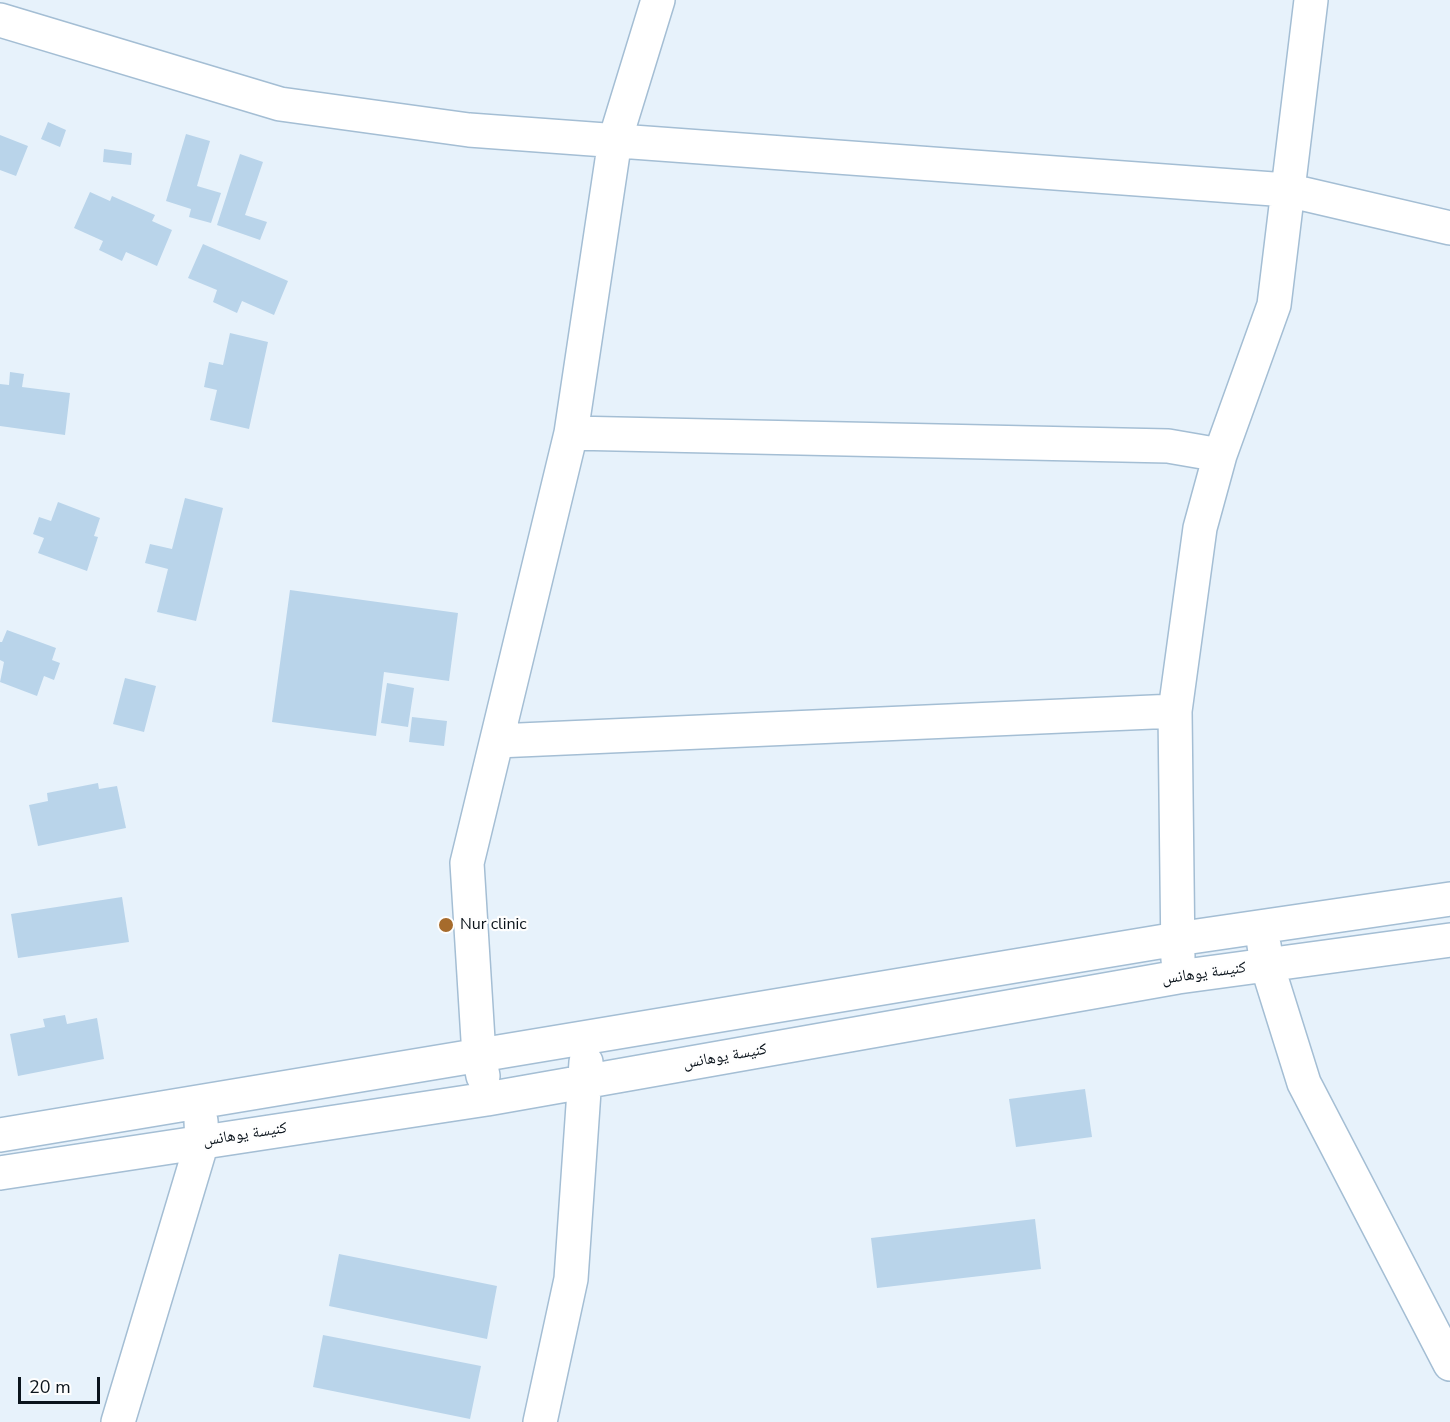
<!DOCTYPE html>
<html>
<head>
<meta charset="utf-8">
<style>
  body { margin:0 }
  #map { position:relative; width:1450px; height:1422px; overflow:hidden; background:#e7f2fb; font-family:"Nunito Sans",sans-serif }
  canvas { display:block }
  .scale { position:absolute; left:18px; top:1377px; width:82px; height:27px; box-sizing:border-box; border:3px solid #0b141c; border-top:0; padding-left:8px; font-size:18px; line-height:21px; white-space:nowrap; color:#0b141c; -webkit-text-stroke:4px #fefefe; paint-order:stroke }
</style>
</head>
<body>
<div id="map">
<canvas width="1450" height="1422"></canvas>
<div class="scale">20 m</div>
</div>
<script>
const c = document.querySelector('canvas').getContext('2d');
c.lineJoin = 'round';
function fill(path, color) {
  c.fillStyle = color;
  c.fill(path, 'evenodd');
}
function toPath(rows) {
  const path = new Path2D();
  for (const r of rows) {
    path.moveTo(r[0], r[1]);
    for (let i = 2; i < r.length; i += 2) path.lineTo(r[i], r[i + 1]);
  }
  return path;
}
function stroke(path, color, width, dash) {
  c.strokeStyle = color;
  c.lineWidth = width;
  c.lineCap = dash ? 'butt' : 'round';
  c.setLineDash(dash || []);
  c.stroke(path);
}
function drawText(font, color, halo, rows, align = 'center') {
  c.font = font + ' "Nunito Sans","Noto Naskh Arabic",sans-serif';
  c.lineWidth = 4.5;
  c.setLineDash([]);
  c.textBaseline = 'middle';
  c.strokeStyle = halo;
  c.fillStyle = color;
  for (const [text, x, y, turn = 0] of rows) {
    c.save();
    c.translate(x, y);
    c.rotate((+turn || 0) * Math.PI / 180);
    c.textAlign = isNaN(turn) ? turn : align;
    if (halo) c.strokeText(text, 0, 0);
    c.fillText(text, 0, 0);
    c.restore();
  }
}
fill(toPath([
  [48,122,66,130,60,147,41,139],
  [186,134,210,141,197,186,221,193,211,223,189,217,191,209,166,201],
  [0,135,28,146,16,176,0,170],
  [104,149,132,153,131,165,103,162],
  [240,154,263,162,245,215,267,222,260,240,217,225],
  [90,192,110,201,112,196,155,215,152,221,172,230,157,266,126,252,122,261,99,250,103,241,74,228],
  [203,244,288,281,274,315,242,301,237,313,213,302,217,290,188,278],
  [230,333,268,342,249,429,210,420,217,390,204,387,209,362,223,365],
  [10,372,24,374,22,387,70,393,65,435,0,426,0,384,9,385],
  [185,498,223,508,196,621,157,612,168,569,145,563,150,544,172,549],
  [58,502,100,518,94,536,98,537,87,571,38,553,44,538,33,534,39,517,51,521],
  [290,590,458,613,449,681,384,672,376,736,272,722],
  [7,630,56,648,52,660,60,663,54,680,44,676,37,696,0,682,4,662,0,660,0,642,2,642],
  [125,678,156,686,144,732,113,724],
  [387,683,414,688,408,727,381,723],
  [412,717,447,721,444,746,409,742],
  [98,783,99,789,117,786,126,828,38,846,29,805,48,801,47,793],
  [122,897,129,942,18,958,11,914],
  [65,1015,67,1024,97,1018,104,1059,18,1076,10,1034,45,1027,43,1019],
  [1085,1089,1092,1137,1016,1147,1009,1099],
  [1035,1219,1041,1269,877,1288,871,1238],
  [339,1254,497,1286,487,1339,329,1306],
  [323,1335,481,1366,470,1419,313,1387]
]), '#b9d4ea');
const minor = toPath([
  [0,20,280,104,469,130,1287,190,1450,228],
  [571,433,1168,446,1220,455],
  [497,741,1175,711],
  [1264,945,1267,965,1304,1083,1450,1364],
  [1178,960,1175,711,1200,528,1220,455,1274,305,1311,0],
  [483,1076,479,1056,467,863,571,433,615,140,658,0],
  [0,1135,1177,939,1450,899],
  [0,1173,487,1099,1178,977,1450,940],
  [118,1422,202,1142,201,1121],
  [540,1422,571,1279,586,1062]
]);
stroke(minor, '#a4bed4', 36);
stroke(minor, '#fff', 33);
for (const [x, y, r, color] of [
  [446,925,8,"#a66b2c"]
]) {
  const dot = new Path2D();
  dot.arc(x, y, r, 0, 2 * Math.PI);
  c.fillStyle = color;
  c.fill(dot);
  stroke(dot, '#fefefe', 2);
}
drawText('16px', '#0b141c', '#fefefe', [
  ["Nur clinic",460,925]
], 'left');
drawText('16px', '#0b141c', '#fefefe', [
  ["كنيسة يوهانس",1204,974,-8],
  ["كنيسة يوهانس",725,1057,-10],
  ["كنيسة يوهانس",245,1135,-9]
]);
</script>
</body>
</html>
